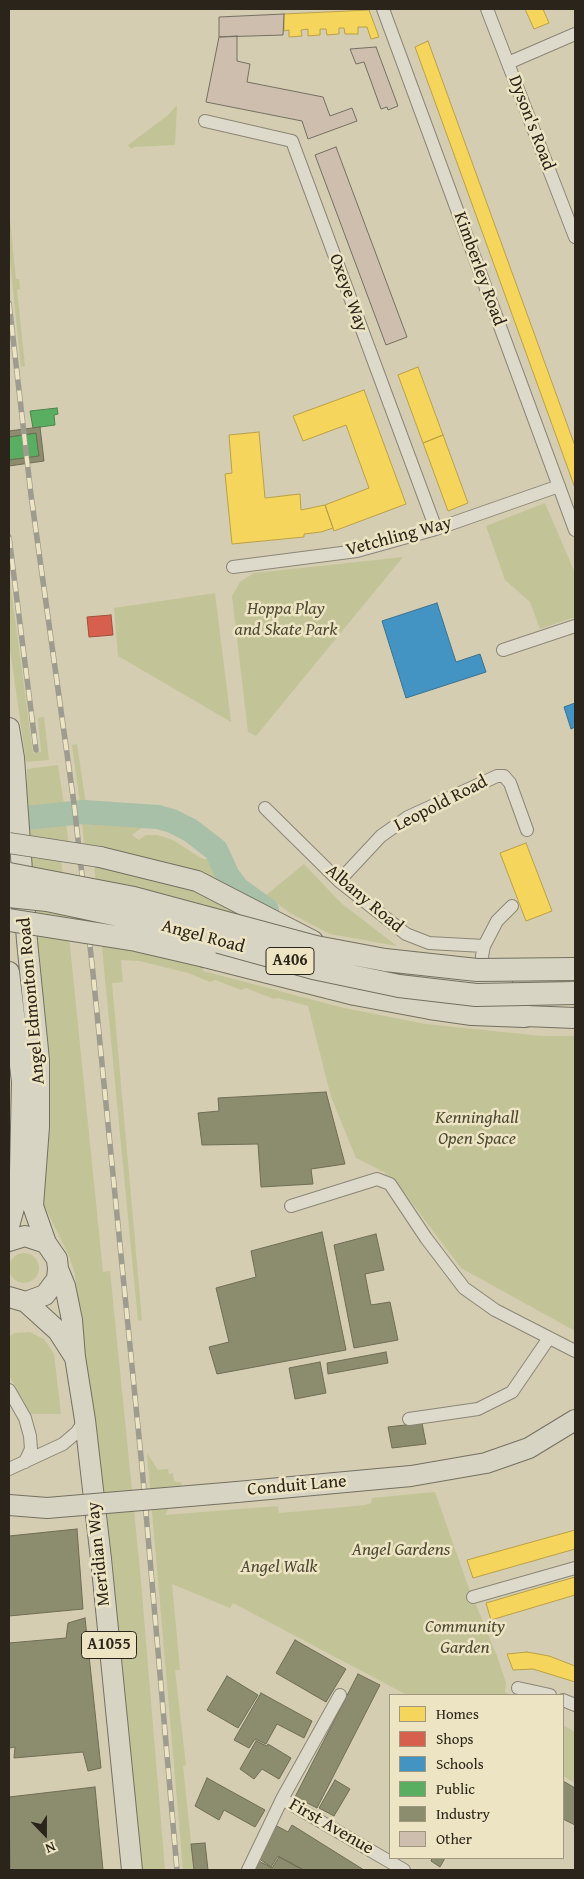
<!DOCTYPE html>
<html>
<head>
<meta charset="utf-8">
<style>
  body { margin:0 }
  #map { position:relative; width:584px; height:1879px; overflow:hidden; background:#d4cdb1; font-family:"Gentium Book Plus",serif }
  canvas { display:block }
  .frame { position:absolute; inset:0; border:10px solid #2b241a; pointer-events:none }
  .legend { position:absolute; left:389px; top:1694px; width:175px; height:165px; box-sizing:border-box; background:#ede4c3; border:1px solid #9f977f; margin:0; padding:6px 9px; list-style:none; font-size:15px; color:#2b241a }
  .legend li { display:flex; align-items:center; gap:10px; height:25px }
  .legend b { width:25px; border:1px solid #9f977f }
  .north { position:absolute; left:20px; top:1809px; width:50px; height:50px; -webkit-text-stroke:4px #ede4c3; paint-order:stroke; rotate:158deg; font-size:14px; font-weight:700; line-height:20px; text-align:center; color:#2b241a }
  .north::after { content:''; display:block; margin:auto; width:18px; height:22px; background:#2b241a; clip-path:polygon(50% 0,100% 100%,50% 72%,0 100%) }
</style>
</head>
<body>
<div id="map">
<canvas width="584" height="1879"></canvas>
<div class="frame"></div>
<ul class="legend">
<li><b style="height:14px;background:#f6d55c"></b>Homes</li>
<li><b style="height:14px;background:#d6604d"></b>Shops</li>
<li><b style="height:14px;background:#4393c3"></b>Schools</li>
<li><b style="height:14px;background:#5aae61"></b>Public</li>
<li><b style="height:14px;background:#8c8c6e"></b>Industry</li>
<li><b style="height:14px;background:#cdbeae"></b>Other</li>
</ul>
<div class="north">N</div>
</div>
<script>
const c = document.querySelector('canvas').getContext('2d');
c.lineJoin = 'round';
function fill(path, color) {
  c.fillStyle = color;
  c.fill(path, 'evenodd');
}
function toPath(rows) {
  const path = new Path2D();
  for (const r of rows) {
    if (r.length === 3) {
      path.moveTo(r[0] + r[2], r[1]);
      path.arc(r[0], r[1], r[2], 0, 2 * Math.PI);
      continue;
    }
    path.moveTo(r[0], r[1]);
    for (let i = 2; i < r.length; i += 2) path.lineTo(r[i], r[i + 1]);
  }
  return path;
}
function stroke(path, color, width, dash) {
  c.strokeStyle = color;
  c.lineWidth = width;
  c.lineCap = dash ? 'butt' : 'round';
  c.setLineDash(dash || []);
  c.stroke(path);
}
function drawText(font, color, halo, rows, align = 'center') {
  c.font = font + ' "Gentium Book Plus",serif';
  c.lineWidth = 5;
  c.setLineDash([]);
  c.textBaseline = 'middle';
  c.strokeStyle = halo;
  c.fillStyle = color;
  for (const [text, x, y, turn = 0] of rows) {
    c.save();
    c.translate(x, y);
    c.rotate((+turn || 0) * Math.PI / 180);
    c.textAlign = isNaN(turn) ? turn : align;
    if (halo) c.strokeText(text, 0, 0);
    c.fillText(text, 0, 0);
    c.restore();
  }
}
fill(toPath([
  [177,105,175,145,134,147,131,149,128,145,167,116],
  [9,210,16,279,19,279,20,289,17,290,25,366,21,367,9,251],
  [545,503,575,573,575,617,540,629,530,602,505,580,486,526],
  [403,557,256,736,248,732,232,596,240,582,254,573],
  [9,574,33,753,41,752,38,718,44,717,49,760,26,762,9,642],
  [215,593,231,722,118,656,114,608],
  [77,744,86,804,80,803,72,745],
  [58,765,64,805,25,810,27,769],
  [82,820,153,825,144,826,132,835,139,840,146,835,157,835,173,840,201,858,213,861,226,892,245,913,207,948,203,971,344,1008,426,1024,542,1036,575,1036,575,1331,461,1268,406,1195,384,1172,356,1158,331,1097,308,1006,278,998,274,999,246,988,241,990,215,980,210,982,188,973,139,961,121,960,123,982,112,983,142,1320,138,1321,93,854,85,854],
  [66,822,70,856,61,857,103,1272,110,1271,140,1570,165,1870,139,1870,75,1274,69,1256,44,1205,25,827],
  [304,864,341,903,397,946,330,934,290,913,266,895],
  [24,1268,15],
  [30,1332,44,1339,54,1354,61,1414,29,1414,9,1375,9,1337,14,1333],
  [147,1453,158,1470,168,1469,169,1474,173,1473,174,1481,182,1483,165,1515,278,1506,279,1513,303,1511,365,1505,371,1503,372,1498,435,1492,467,1583,497,1656,506,1683,505,1692,511,1695,407,1695,233,1603,230,1608,172,1584,180,1670,175,1670,186,1765,183,1766,194,1870,183,1870],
  [563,1725,575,1732,575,1783,563,1776]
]), '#c2c498');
const homes = toPath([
  [525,9,543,9,549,23,534,29,525,9],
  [369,10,379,37,371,39,367,27,358,27,358,34,345,34,344,28,339,28,339,34,327,35,326,29,320,29,320,35,308,36,308,29,301,30,302,36,289,37,289,30,284,31,284,14,369,10],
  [428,41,575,446,575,488,415,47,428,41],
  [418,367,443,435,423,443,398,375,418,367],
  [364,390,406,504,334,531,325,505,369,488,346,425,303,441,293,416,364,390],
  [259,432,265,498,300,494,301,510,325,505,333,528,321,532,304,534,304,537,232,544,225,474,232,473,229,435,259,432],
  [443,435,468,503,448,511,423,443,443,435],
  [526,843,552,911,526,921,500,853,526,843],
  [575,1530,575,1549,473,1578,467,1560,575,1530],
  [575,1577,575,1595,491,1620,486,1603,575,1577],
  [527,1652,549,1656,575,1666,575,1682,533,1669,513,1670,507,1654,527,1652]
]);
fill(homes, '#f6d55c');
stroke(homes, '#b9a048', 1);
const shops = toPath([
  [111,615,113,635,89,637,87,617,111,615]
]);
fill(shops, '#d6604d');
stroke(shops, '#a34e3e', 1);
const schools = toPath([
  [437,603,456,662,480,654,486,672,406,698,382,621,437,603],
  [575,703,575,727,571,729,564,707,575,703]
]);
fill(schools, '#4393c3');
stroke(schools, '#3c7290', 1);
const public = toPath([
  [57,408,58,414,54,415,55,425,33,428,30,411,57,408],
  [36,433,39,456,9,460,9,437,36,433]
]);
fill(public, '#5aae61');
stroke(public, '#4c854c', 1);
const industry = toPath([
  [40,427,44,461,9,466,9,460,39,456,36,433,9,437,9,431,40,427],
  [326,1092,345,1164,311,1169,313,1184,261,1187,258,1144,202,1145,198,1113,219,1111,218,1098,326,1092],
  [322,1232,346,1350,217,1374,209,1347,229,1342,216,1288,256,1277,251,1251,322,1232],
  [376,1234,384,1270,365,1274,371,1305,390,1302,398,1340,354,1348,334,1245,376,1234],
  [386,1352,388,1363,328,1374,327,1363,386,1352],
  [320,1362,326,1393,295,1399,289,1368,320,1362],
  [422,1423,426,1444,392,1448,388,1427,422,1423],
  [77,1529,83,1609,9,1616,9,1536,77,1529],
  [85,1618,101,1768,88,1771,83,1752,14,1758,15,1747,9,1748,9,1643,66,1638,68,1623,85,1618],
  [295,1640,346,1669,326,1702,276,1673,295,1640],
  [358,1674,380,1685,317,1808,295,1797,358,1674],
  [227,1676,258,1695,238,1728,207,1710,227,1676],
  [261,1693,312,1721,304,1738,277,1724,266,1744,255,1739,249,1748,234,1740,261,1693],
  [256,1741,267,1746,268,1744,291,1758,279,1779,262,1769,254,1779,240,1769,256,1741],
  [207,1778,265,1810,255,1827,224,1810,219,1820,195,1806,207,1778],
  [335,1780,350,1789,334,1816,319,1808,335,1780],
  [563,1781,575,1788,575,1825,563,1819,563,1781],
  [95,1787,103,1870,10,1870,9,1797,95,1787],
  [275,1825,288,1832,292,1825,364,1870,304,1870,278,1856,271,1867,258,1858,275,1825],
  [205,1843,208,1870,194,1870,191,1844,205,1843],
  [279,1857,303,1870,251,1870,257,1860,272,1868,279,1857],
  [432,1858,445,1858,440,1867,431,1861,432,1858]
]);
fill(industry, '#8c8c6e');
stroke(industry, '#6f6d55', 1);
stroke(toPath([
  [26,818,83,812,158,817,172,821,190,830,216,850,228,876,238,889,267,910]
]), '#a8bfa8', 24);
const building = toPath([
  [284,14,283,35,219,37,219,17,284,14],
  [237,36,237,61,250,64,247,82,323,97,330,116,352,108,357,121,308,139,302,121,206,102,219,37,237,36],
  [376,47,398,106,388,110,387,107,381,109,364,62,356,64,350,49,376,47],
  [336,147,407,337,386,345,315,155,336,147]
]);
fill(building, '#cdbeae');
stroke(building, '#747061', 1);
const street = toPath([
  [383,9,575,530],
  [487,9,575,237],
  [508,63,575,34],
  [205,121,292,141,436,529],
  [233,567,357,551,436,529,559,486],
  [503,650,575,626],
  [265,808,339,881,406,934,429,943,484,946],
  [339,881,381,836,408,817,497,776,504,776,510,783,527,830],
  [484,974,482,956,484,946,497,921,512,906],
  [291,1206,377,1179,390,1184,426,1238,464,1288,495,1310,575,1351],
  [9,1390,25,1418,30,1436,31,1449,25,1462],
  [409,1419,478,1409,512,1392,549,1338],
  [9,1469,63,1444,77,1432,85,1420],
  [473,1597,575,1568],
  [518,1688,550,1695],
  [340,1695,282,1799,404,1870],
  [563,1700,575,1705],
  [248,1870,282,1799]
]);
const primary = toPath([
  [9,728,14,758,27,941,39,1060,39,1127,33,1206,46,1243],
  [100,857,197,881,313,941],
  [394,970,437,978,503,986],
  [9,972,22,1082,20,1172,18,1193,9,1226],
  [525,1016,575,1018],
  [9,1241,25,1236,46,1243,57,1259,58,1269,57,1279,45,1295,26,1302,9,1297],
  [58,1269,65,1286,72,1320,75,1357,85,1420,101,1559,132,1870],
  [26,1302,58,1331,74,1356],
  [237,1492,411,1476,486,1463,529,1448,575,1420]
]);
const highway = toPath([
  [205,956,355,994,430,1008,472,1014,525,1016]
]);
stroke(street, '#8b8676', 14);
stroke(primary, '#747061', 22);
stroke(highway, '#747061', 24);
stroke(street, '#dddacc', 12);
stroke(primary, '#d7d4c4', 20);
stroke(highway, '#d7d4c4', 22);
const rail = toPath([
  [9,303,31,495,74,804,93,973,142,1467,177,1870],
  [9,537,36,750]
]);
stroke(rail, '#9e9b8f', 5.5);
stroke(rail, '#ede4c3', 4, [11]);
const primaryBridge = toPath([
  [9,843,100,857],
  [9,1505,47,1508,237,1492]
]);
const highwayBridge = toPath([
  [9,874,134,898,316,947,385,960,477,970,575,969],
  [9,896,47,900,132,918,313,968,399,986,476,995,575,993],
  [9,920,136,940,205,956]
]);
stroke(primaryBridge, '#747061', 22, []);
stroke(highwayBridge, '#747061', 24, []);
stroke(primaryBridge, '#d7d4c4', 20);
stroke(highwayBridge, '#d7d4c4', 22);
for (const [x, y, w] of [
  [290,961,48],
  [109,1645,55]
]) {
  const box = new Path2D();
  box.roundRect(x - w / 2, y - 13.5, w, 27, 4);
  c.fillStyle = '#ede4c3';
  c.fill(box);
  stroke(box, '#2b241a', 1);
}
drawText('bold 16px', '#2b241a', null, [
  ["A406",290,961],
  ["A1055",109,1645]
]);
drawText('18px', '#2b241a', '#ede4c3', [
  ["Dyson's Road",531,123,69],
  ["Kimberley Road",479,269,70],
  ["Oxeye Way",348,293,70],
  ["Vetchling Way",399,537,-15],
  ["Leopold Road",441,804,-27],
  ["Albany Road",364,899,40],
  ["Angel Road",203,937,15],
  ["Angel Edmonton Road",32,1001,-95],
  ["Conduit Lane",297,1486,-5],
  ["Meridian Way",99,1554,-96],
  ["First Avenue",331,1827,30]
]);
drawText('italic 18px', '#4d4a34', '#ede4c3', [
  ["Hoppa Play",286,609],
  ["and Skate Park",286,630],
  ["Kenninghall",477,1118],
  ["Open Space",477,1139],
  ["Angel Gardens",401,1550],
  ["Angel Walk",279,1567],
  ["Community",465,1627],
  ["Garden",465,1648]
]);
</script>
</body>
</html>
